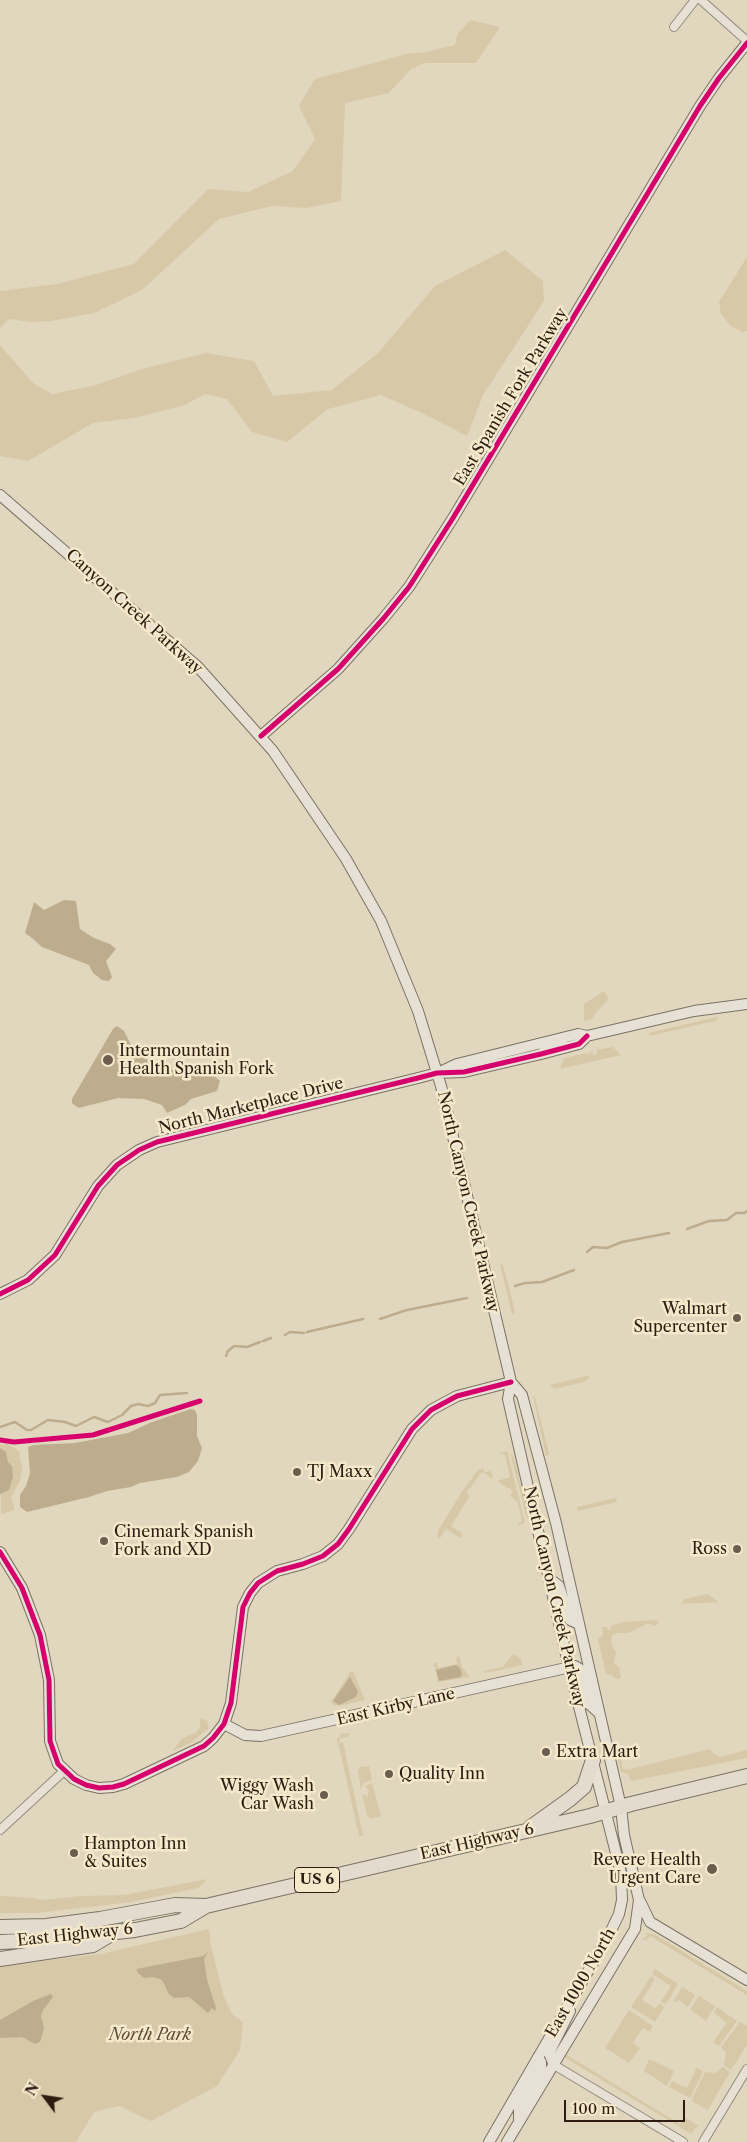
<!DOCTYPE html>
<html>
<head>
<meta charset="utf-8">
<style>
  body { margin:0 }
  #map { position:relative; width:747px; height:2142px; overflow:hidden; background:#e1d7be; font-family:"Libre Caslon Text",serif }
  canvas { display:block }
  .north { position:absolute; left:20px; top:2072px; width:50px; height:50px; -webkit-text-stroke:4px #f5e9cc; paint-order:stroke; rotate:301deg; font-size:14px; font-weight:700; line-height:20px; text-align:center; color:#2e1c12 }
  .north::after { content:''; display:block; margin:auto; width:18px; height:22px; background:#2e1c12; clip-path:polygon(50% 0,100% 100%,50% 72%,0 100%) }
  .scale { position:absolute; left:564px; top:2100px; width:121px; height:22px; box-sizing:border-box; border:2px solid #2e1c12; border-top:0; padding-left:6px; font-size:15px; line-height:18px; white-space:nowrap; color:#2e1c12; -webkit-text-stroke:4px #f5e9cc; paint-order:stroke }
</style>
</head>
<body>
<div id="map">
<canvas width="747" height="2142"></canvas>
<div class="north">N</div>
<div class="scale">100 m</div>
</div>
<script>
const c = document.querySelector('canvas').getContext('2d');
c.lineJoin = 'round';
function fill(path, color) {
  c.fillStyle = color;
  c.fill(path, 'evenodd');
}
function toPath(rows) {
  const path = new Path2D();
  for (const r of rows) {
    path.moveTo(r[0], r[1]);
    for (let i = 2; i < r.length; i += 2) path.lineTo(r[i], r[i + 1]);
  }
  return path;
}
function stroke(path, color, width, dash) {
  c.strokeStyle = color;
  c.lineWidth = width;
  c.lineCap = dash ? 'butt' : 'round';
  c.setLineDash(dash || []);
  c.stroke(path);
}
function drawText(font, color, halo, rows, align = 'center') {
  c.font = font + ' "Libre Caslon Text",serif';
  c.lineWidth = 5;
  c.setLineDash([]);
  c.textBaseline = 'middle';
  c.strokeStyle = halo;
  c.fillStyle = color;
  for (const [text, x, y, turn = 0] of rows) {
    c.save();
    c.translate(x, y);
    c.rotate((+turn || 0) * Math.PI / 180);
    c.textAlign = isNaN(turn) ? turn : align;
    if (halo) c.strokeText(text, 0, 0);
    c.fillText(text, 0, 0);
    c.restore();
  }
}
fill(toPath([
  [470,20,500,27,476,63,425,63,411,69,389,93,345,103,341,201,307,208,272,206,219,219,142,290,94,313,51,321,31,322,9,319,0,328,0,291,57,284,134,264,208,189,248,192,293,171,315,139,299,106,315,79,406,54,426,52,455,45,457,35],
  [505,250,543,281,544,301,483,395,467,436,422,413,381,395,328,409,287,442,252,432,227,399,205,394,185,405,134,418,93,423,28,461,0,456,0,345,33,383,52,394,96,385,142,369,206,353,254,361,273,396,332,390,378,353,435,286],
  [747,257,747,331,743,332,731,326,721,314,719,302],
  [604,991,609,999,597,1011,592,1019,584,1021,584,1004],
  [717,1017,718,1020,650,1036,649,1033],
  [613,1047,621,1055,560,1069,564,1058,587,1053,589,1054,592,1051,594,1055,597,1054,596,1050],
  [500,1263,503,1265,510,1291,515,1312,512,1315],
  [587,1376,590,1377,584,1382,554,1389,550,1385],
  [533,1396,535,1398,549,1454,546,1456],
  [6,1443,19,1451,22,1468,20,1481,11,1497,15,1510,1,1514,0,1444,4,1445],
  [507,1451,524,1519,524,1523,518,1525,517,1523,522,1522,518,1502,510,1496,513,1491,497,1481,510,1477,505,1454,498,1454],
  [510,1452,514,1457,524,1499,528,1514,527,1519],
  [482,1466,485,1472,491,1471,493,1479,482,1472,466,1493,470,1496,451,1526,463,1534,460,1538,446,1529,440,1538,437,1537,438,1531,461,1493,478,1470,483,1469],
  [616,1498,617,1502,578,1511,577,1507],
  [707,1594,719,1602,681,1604,685,1599],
  [655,1620,658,1621,658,1624,653,1626,651,1624,647,1624,628,1633,617,1633,612,1635,611,1643,616,1652,614,1663,619,1667,621,1678,616,1679,612,1675,606,1674,598,1639,603,1635,602,1627,607,1627,608,1630,611,1630,610,1626,624,1622],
  [513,1654,521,1659,522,1665,485,1673,484,1671,503,1667],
  [459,1656,462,1667,470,1677,438,1682,434,1663,437,1663,438,1668,457,1664,456,1658],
  [351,1671,353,1671,365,1700,339,1706,334,1705,331,1702],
  [200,1718,208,1721,207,1723,209,1728,192,1742,173,1751,181,1739,197,1732,200,1727],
  [350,1733,349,1736,339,1739,340,1743,343,1742,363,1836,359,1836,337,1738,340,1737,340,1734],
  [710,1749,713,1753,720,1757,747,1750,747,1758,631,1781,628,1774,621,1772,616,1752,620,1755,623,1769,627,1770],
  [369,1766,372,1780,363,1783,361,1790,358,1771,360,1767],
  [372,1783,381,1816,371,1819,367,1815,362,1794,367,1797,369,1791,365,1786],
  [208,1879,198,1888,131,1902,37,1913,0,1913,0,1896,34,1898,43,1900,80,1896,124,1895],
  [209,1929,211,1946,224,1997,233,2015,243,2022,240,2050,217,2086,151,2121,119,2106,94,2112,76,2142,0,2142,0,1966,100,1954],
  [646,1933,654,1934,747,1991,747,1995,650,1936,646,1941,642,1939,647,1936],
  [655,1969,678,1984,666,2004,661,2002,671,1986,652,1974],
  [651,1976,655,1979,642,2000,655,2008,660,2004,664,2007,655,2022,631,2007],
  [682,1987,695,1995,688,2007,679,2000,677,2002,674,2001],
  [699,1996,715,2006,706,2021,690,2009],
  [717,2007,737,2021,719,2046,713,2042,727,2023,714,2013],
  [629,2010,653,2026,650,2032,643,2028,636,2038,633,2043,640,2048,629,2063,605,2048],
  [740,2022,747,2026,747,2045,731,2070,724,2065,726,2053,721,2047],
  [565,2054,680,2124,685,2118,698,2125,691,2134,564,2057],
  [649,2059,674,2071,667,2086,644,2071],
  [697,2067,703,2072,690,2098,669,2087,672,2081,687,2088],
  [723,2067,730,2072,708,2110,693,2102,692,2099,705,2072,715,2073]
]), '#d7c8a7');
fill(toPath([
  [64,900,76,901,80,929,94,938,110,944,116,949,106,961,112,977,109,981,102,980,93,973,89,965,42,947,32,938,25,933,34,902,44,910],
  [117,1026,124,1031,133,1049,145,1059,189,1076,196,1076,209,1073,213,1075,220,1081,217,1091,191,1099,185,1105,167,1113,162,1105,144,1099,118,1098,79,1108,74,1105,72,1103,72,1099,113,1029],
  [191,1409,195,1410,197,1415,197,1436,202,1448,198,1461,189,1472,177,1477,140,1483,131,1487,107,1491,89,1497,27,1512,20,1507,20,1495,26,1486,30,1473,28,1447,33,1445,75,1443,128,1433,152,1422],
  [0,1448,6,1452,8,1462,12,1466,13,1477,9,1490,0,1494],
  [456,1665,460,1668,462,1673,461,1677,439,1681,436,1670],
  [350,1677,358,1692,356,1697,339,1705,333,1701],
  [208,1952,204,1959,207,1980,216,2008,215,2011,212,2008,208,2013,189,1997,174,1998,169,1994,162,1980,154,1977,144,1978,138,1973,136,1969,203,1956],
  [51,1994,53,1997,43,2010,41,2016,44,2028,40,2042,35,2044,22,2037,0,2038,0,2020,33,2001]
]), '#bdad8e');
stroke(toPath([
  [687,1229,709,1221,727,1220,736,1213,745,1213,747,1211],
  [587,1252,593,1247,607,1248,622,1242,669,1233],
  [515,1286,525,1283,542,1282,574,1270],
  [380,1319,407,1310,467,1298],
  [307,1332,363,1319],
  [285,1335,290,1332,304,1333],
  [263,1341,271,1338],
  [227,1352,234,1346,247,1347,260,1342],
  [226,1356,227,1354],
  [0,1427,15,1422,27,1430,31,1430,48,1420,65,1422,76,1426,94,1417,108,1422,122,1415,131,1406,138,1404,148,1406,155,1403,160,1395,187,1393]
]), '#bdad8e', 2.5);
const street = toPath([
  [701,0,747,41],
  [674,27,695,0],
  [541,1054,545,1048,563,1043],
  [0,1830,64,1771],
  [554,2065,683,2142],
  [703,2142,747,2069]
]);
const secondary = toPath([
  [0,495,198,667,273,751,346,859,381,921,418,1011,441,1086,508,1369,511,1382,522,1395,556,1523,621,1807,624,1835,639,1900,635,1929,507,2142],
  [261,736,338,669,383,619,409,587,453,518,700,106,719,78,747,43],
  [440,1072,457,1064,578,1034,587,1036,694,1011,747,1004],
  [0,1294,28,1280,55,1255,98,1186,117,1165,139,1150,157,1142,418,1078,437,1073,464,1072,541,1054,579,1044,587,1036],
  [0,1552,22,1588,40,1635,49,1680,50,1741,58,1764,74,1779,86,1785,99,1788,113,1787,124,1784,204,1746,213,1738,224,1724,231,1703,243,1607,250,1593,258,1583,277,1571,303,1564,323,1556,338,1544,349,1529,412,1429,431,1410,457,1396,511,1382],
  [550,1579,559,1586,570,1620,579,1624],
  [224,1724,245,1735,261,1736,575,1666,580,1669,589,1704,598,1712],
  [640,1901,650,1922,747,1980],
  [554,2065,549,2053,570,2011],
  [519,2120,519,2107,541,2069,541,2062,538,2057],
  [489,2142,609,1935,619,1914,622,1900,621,1873,569,1667,508,1399,511,1382]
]);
const highway = toPath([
  [531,1827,570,1799,584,1787,593,1760],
  [0,1927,46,1926,100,1919,175,1905,206,1906,590,1816,631,1804,747,1776],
  [0,1942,43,1940,135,1930,181,1921,206,1906],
  [0,1959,93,1945,108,1936]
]);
stroke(street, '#928b7c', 10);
stroke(secondary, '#7a7264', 12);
stroke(highway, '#7a7264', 16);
stroke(street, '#e7e1d5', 8);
stroke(secondary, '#e7e1d5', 10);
stroke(highway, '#e3dcce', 14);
stroke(toPath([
  [261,736,338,669,383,619,409,587,453,518,700,106,719,78,747,43],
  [0,1294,28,1280,55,1255,98,1186,117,1165,139,1150,157,1142,418,1078,437,1073,464,1072,541,1054,579,1044,587,1036],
  [0,1440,14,1442,93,1435,200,1401],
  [0,1552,22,1588,40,1635,49,1680,50,1741,58,1764,74,1779,86,1785,99,1788,113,1787,124,1784,204,1746,213,1738,224,1724,231,1703,243,1607,250,1593,258,1583,277,1571,303,1564,323,1556,338,1544,349,1529,412,1429,431,1410,457,1396,511,1382]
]), '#d6006c', 5);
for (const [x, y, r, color] of [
  [108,1060,6,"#6d5d4e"],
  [737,1318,5,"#6d5d4e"],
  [297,1472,5,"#6d5d4e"],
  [104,1541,5,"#6d5d4e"],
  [737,1549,5,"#6d5d4e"],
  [546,1752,5,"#6d5d4e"],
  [389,1774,5,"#6d5d4e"],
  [324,1795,5,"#6d5d4e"],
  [74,1853,5,"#6d5d4e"],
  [712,1869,6,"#6d5d4e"]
]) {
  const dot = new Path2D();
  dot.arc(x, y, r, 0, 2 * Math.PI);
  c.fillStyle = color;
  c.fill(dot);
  stroke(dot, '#f5e9cc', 2);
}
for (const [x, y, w] of [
  [317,1880,45]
]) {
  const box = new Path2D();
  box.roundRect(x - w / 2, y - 12.5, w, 25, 4);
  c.fillStyle = '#f5e9cc';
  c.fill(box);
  stroke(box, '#2e1c12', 1);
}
drawText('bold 15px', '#2e1c12', null, [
  ["US 6",317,1880]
]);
drawText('16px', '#2e1c12', '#f5e9cc', [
  ["East Spanish Fork Parkway",511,397,-59],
  ["Canyon Creek Parkway",134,612,42],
  ["North Marketplace Drive",251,1106,-14],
  ["North Canyon Creek Parkway",468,1202,77],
  ["North Canyon Creek Parkway",554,1597,77],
  ["East Kirby Lane",396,1707,-13],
  ["East Highway 6",477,1842,-13],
  ["East Highway 6",75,1935,-6],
  ["East 1000 North",581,1983,-60]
]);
drawText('16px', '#2e1c12', '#f5e9cc', [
  ["Intermountain",119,1051],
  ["Health Spanish Fork",119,1069],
  ["Walmart",727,1309,"right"],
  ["Supercenter",727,1327,"right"],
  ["TJ Maxx",307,1472],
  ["Cinemark Spanish",114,1532],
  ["Fork and XD",114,1550],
  ["Ross",727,1549,"right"],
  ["Extra Mart",556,1752],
  ["Quality Inn",399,1774],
  ["Wiggy Wash",314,1786,"right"],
  ["Car Wash",314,1804,"right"],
  ["Hampton Inn",84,1844],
  ["& Suites",84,1862],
  ["Revere Health",701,1860,"right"],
  ["Urgent Care",701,1878,"right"]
], 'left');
drawText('italic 16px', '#5e4c39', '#f5e9cc', [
  ["North Park",150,2035]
]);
</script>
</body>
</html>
